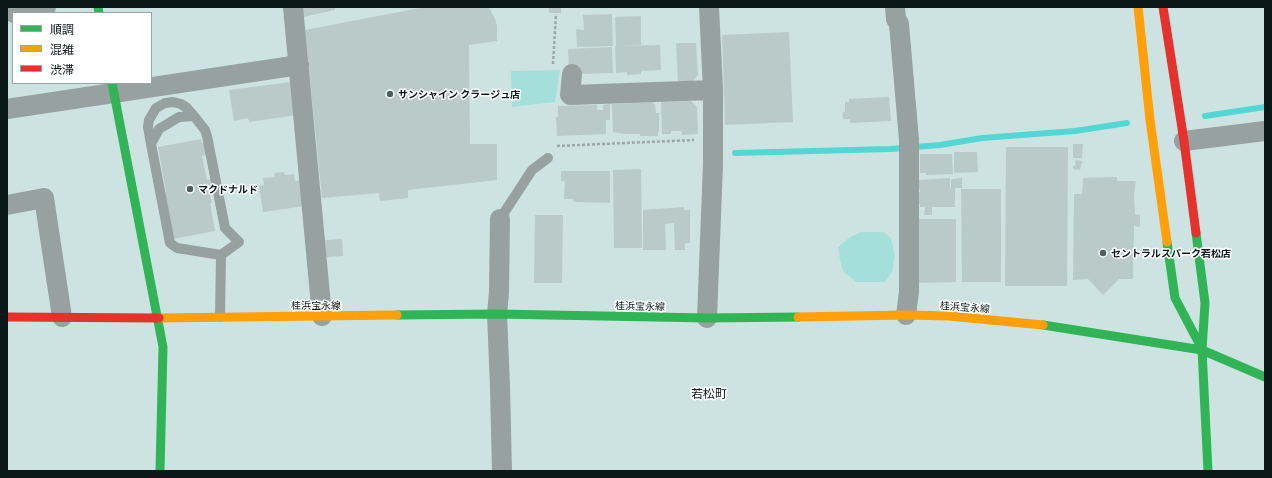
<!DOCTYPE html>
<html>
<head>
<meta charset="utf-8">
<style>
  body { margin:0 }
  #map { position:relative; width:1272px; height:478px; overflow:hidden; background:#cde3e1; font-family:Georgia,"Noto Sans JP",serif }
  canvas { display:block }
  .frame { position:absolute; inset:0; border:8px solid #0a1918; pointer-events:none }
  .legend { position:absolute; left:12px; top:12px; width:140px; height:72px; box-sizing:border-box; background:#fff; border:1px solid #9da3a3; margin:0; padding:5px 7px; list-style:none; font-size:12px; color:#0a1918 }
  .legend li { display:flex; align-items:center; gap:8px; height:20px }
  .legend b { width:20px; border:1px solid #9da3a3 }
</style>
</head>
<body>
<div id="map">
<canvas width="1272" height="478"></canvas>
<div class="frame"></div>
<ul class="legend">
<li><b style="height:5px;background:#30b455"></b>順調</li>
<li><b style="height:5px;background:#ff9f0a"></b>混雑</li>
<li><b style="height:5px;background:#e5322d"></b>渋滞</li>
</ul>
</div>
<script>
const c = document.querySelector('canvas').getContext('2d');
c.lineJoin = 'round';
function fill(path, color) {
  c.fillStyle = color;
  c.fill(path, 'evenodd');
}
function toPath(rows) {
  const path = new Path2D();
  for (const r of rows) {
    path.moveTo(r[0], r[1]);
    for (let i = 2; i < r.length; i += 2) path.lineTo(r[i], r[i + 1]);
  }
  return path;
}
function stroke(path, color, width, dash) {
  c.strokeStyle = color;
  c.lineWidth = width;
  c.lineCap = dash ? 'butt' : 'round';
  c.setLineDash(dash || []);
  c.stroke(path);
}
function drawText(font, color, halo, rows, align = 'center') {
  c.font = font + ' Georgia,"Noto Sans JP",serif';
  c.lineWidth = 3;
  c.setLineDash([]);
  c.textBaseline = 'middle';
  c.strokeStyle = halo;
  c.fillStyle = color;
  for (const [text, x, y, turn = 0] of rows) {
    c.save();
    c.translate(x, y);
    c.rotate((+turn || 0) * Math.PI / 180);
    c.textAlign = isNaN(turn) ? turn : align;
    if (halo) c.strokeText(text, 0, 0);
    c.fillText(text, 0, 0);
    c.restore();
  }
}
fill(toPath([
  [560,70,555,102,512,107,511,71],
  [861,232,884,232,891,238,895,255,892,272,885,282,856,282,843,271,840,260,838,247,850,237]
]), '#a4dfdc');
stroke(toPath([
  [1205,116,1265,107],
  [735,153,890,149,940,145,982,138,1075,131,1127,123]
]), '#53d7d4', 6);
fill(toPath([
  [302,7,335,7,335,10,303,17],
  [425,7,488,7,491,11,495,19,497,26,497,41,469,45,470,144,497,144,497,180,408,190,408,198,380,201,379,193,322,198,305,30],
  [549,7,561,7,561,13,549,13],
  [612,14,613,46,577,47,576,29,584,30,583,15],
  [641,16,641,45,616,46,615,17],
  [789,32,793,122,725,125,722,35],
  [676,43,696,43,698,75,692,82,678,83],
  [660,45,661,70,641,71,641,74,627,75,627,72,616,73,615,46],
  [612,47,613,73,582,74,582,72,571,72,569,69,568,49],
  [291,82,297,115,249,122,248,118,234,121,229,90],
  [889,97,891,121,850,123,850,119,843,119,842,113,845,112,845,102,849,102,849,99],
  [691,101,697,107,698,134,682,135,682,131,671,131,671,134,662,134,661,102],
  [652,102,655,105,656,113,659,113,659,131,658,132,658,136,640,136,640,134,626,134,613,132,612,104],
  [610,104,610,120,606,120,606,134,557,136,556,117,558,117,558,106,597,105,597,110,603,110,603,105],
  [201,139,202,143,209,141,212,154,202,156,207,180,216,178,218,189,209,190,212,203,210,203,215,231,173,239,164,193,166,192,158,147],
  [1073,144,1083,144,1082,158,1073,158],
  [1006,147,1068,147,1067,286,1005,286],
  [954,152,977,152,978,172,954,173],
  [920,154,952,154,953,174,926,175,926,173,920,173],
  [1076,160,1082,161,1080,170,1073,169,1073,166,1075,166],
  [641,169,642,248,614,248,613,170],
  [561,171,610,171,610,203,574,202,573,199,564,199,565,181,561,181],
  [284,172,285,175,294,174,295,181,301,180,305,206,263,212,259,186,264,185,263,178,275,177,274,173],
  [1117,177,1117,181,1136,181,1134,195,1135,214,1140,215,1140,227,1134,226,1133,279,1119,279,1103,295,1088,279,1073,280,1074,194,1082,194,1083,178],
  [950,178,950,189,951,188,951,179,962,178,962,188,955,188,955,207,932,207,932,215,924,215,925,207,920,207,920,204,918,204,918,193,920,192,920,189,918,188,918,180],
  [961,189,1001,189,1001,282,962,282],
  [684,207,684,210,690,210,690,243,685,243,685,250,675,250,674,223,665,224,666,250,643,250,643,210],
  [535,215,563,215,562,283,534,283],
  [919,219,956,219,956,282,919,283],
  [342,239,343,256,326,257,325,240]
]), '#b9cac9');
stroke(toPath([
  [553,64,556,14],
  [557,146,694,140]
]), '#9ba8a7', 2.5, [3, 2]);
stroke(toPath([
  [151,144,148,127,149,120,156,108,165,103,173,102,181,104,187,108,194,116],
  [500,219,532,170,548,158],
  [220,317,221,255,239,242,225,228,207,136,205,130,194,116,179,117,159,129,151,144,170,243,177,248,221,255]
]), '#96a1a0', 10);
stroke(toPath([
  [293,7,322,316],
  [895,7,896,19,899,24,909,140,909,292,906,315],
  [14,13,46,7],
  [572,74,570,95,713,90],
  [7,109,299,65],
  [1184,141,1265,131],
  [7,205,44,198,62,317],
  [500,219,499,292,497,314,500,387,502,471],
  [707,318,713,164,713,90,709,7]
]), '#96a1a0', 20);
stroke(toPath([
  [98,7,99,13],
  [112,83,163,347,160,471],
  [1196,233,1205,303,1202,350,1208,471],
  [1167,242,1175,298,1202,349],
  [397,315,497,314,707,318,798,317],
  [1043,325,1202,350,1265,377]
]), '#30b455', 9);
stroke(toPath([
  [1138,7,1150,120,1167,242],
  [798,317,906,315,949,316,1043,325],
  [159,318,397,315]
]), '#ff9f0a', 9);
stroke(toPath([
  [1163,7,1184,141,1196,233],
  [7,317,159,318]
]), '#e5322d', 9);
for (const [x, y, r, color] of [
  [390,94,4,"#4e605e"],
  [190,189,4,"#4e605e"],
  [1103,253,4,"#4e605e"]
]) {
  const dot = new Path2D();
  dot.arc(x, y, r, 0, 2 * Math.PI);
  c.fillStyle = color;
  c.fill(dot);
  stroke(dot, '#fff', 1.5);
}
drawText('bold 10px', '#0a1918', '#fff', [
  ["サンシャイン クラージュ店",398,94],
  ["マクドナルド",198,189],
  ["セントラルスパーク若松店",1111,253]
], 'left');
drawText('10px', '#0a1918', '#fff', [
  ["桂浜宝永線",316,305],
  ["桂浜宝永線",640,306,1],
  ["桂浜宝永線",965,307,4]
]);
drawText('12px', '#0a1918', '#fff', [
  ["若松町",709,393]
]);
</script>
</body>
</html>
